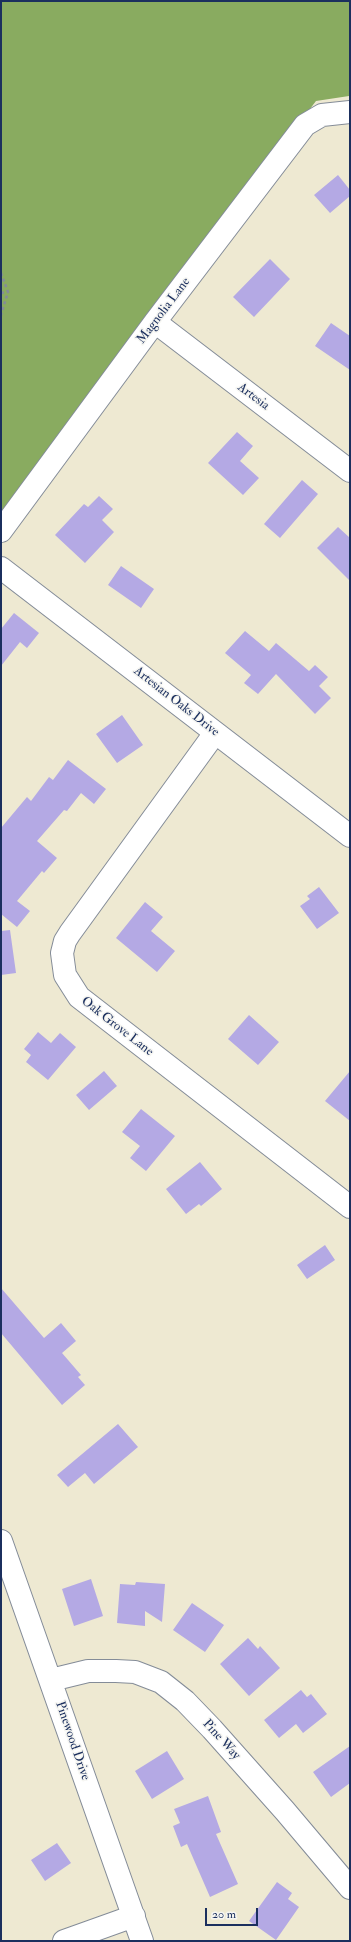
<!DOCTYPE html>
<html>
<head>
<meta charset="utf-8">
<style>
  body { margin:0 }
  #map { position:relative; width:351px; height:1942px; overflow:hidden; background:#eee9d2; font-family:"IM FELL Double Pica",serif }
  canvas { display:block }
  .frame { position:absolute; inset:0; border:2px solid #1b2f5e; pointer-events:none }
  .scale { position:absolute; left:205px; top:1908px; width:53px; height:18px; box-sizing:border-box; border:2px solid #1b2f5e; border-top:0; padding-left:5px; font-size:12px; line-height:14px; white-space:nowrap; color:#1b2f5e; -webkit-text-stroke:3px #f6f6f2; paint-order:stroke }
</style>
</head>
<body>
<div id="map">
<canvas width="351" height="1942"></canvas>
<div class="frame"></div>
<div class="scale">20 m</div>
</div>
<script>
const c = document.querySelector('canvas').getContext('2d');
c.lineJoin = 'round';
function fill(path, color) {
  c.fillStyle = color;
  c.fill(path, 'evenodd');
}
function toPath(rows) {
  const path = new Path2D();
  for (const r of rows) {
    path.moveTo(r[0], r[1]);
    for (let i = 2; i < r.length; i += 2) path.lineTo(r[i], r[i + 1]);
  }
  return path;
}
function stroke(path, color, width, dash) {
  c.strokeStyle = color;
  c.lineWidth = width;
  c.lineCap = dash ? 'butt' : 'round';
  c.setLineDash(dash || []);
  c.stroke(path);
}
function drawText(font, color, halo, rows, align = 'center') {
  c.font = font + ' "IM FELL Double Pica",serif';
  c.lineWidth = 3;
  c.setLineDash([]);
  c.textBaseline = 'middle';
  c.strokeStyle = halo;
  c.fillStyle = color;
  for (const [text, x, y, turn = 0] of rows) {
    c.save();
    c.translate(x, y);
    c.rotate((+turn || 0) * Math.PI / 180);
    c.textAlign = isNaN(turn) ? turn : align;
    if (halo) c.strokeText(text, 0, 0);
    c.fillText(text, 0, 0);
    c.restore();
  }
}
fill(toPath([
  [1,1,350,1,349,96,316,101,1,515]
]), '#89ab60');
fill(toPath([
  [338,175,350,190,350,196,330,213,314,195],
  [270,259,290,279,254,317,233,297],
  [331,323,350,336,350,370,315,346],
  [237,432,253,446,240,461,259,478,243,495,208,463],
  [302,480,318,494,280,538,264,524],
  [99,496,113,509,102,520,114,532,85,563,55,535,84,504,88,507],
  [338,527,350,538,350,581,317,548],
  [121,566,154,589,141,608,108,585],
  [14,613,39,633,27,648,20,642,1,666,1,629],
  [245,631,269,651,276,643,309,671,315,665,328,677,319,686,331,698,315,714,276,674,258,694,244,683,251,675,225,653],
  [122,715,143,745,117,763,96,734],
  [68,760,106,789,94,804,81,793,67,811,64,810,37,841,57,858,44,873,42,871,17,901,30,911,17,927,1,914,1,828,27,797,31,801,49,777,53,780],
  [319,887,339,913,317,929,300,906,310,899,307,896],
  [145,902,163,917,151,931,175,951,157,972,116,938],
  [10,930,16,973,1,975,1,931],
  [249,1015,279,1042,258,1065,228,1039],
  [38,1032,51,1043,60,1033,76,1047,48,1080,26,1062,31,1055,24,1049],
  [104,1071,117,1086,89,1110,76,1095],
  [350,1071,350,1121,325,1101],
  [141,1109,175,1136,146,1171,130,1158,140,1146,122,1132],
  [200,1162,222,1189,201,1206,199,1204,186,1214,166,1189],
  [325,1245,335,1260,307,1279,297,1265],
  [1,1288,44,1338,61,1323,76,1341,62,1353,81,1375,78,1377,85,1385,62,1405,1,1333],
  [118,1424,138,1447,94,1484,85,1473,68,1487,57,1475],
  [91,1579,103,1616,74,1626,62,1589],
  [136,1582,165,1584,162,1622,145,1611,145,1626,117,1623,120,1584,135,1585],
  [192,1603,224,1625,205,1652,173,1630],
  [248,1638,258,1649,260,1646,280,1668,249,1696,220,1664],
  [301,1690,307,1697,311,1694,327,1714,303,1733,296,1724,279,1738,264,1720],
  [350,1746,350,1783,331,1797,313,1772],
  [167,1751,184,1779,152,1799,135,1771],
  [208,1796,221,1832,216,1834,238,1884,210,1897,187,1844,181,1847,173,1826,180,1823,174,1809],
  [57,1843,71,1863,45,1881,31,1860],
  [277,1882,292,1893,288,1899,299,1907,276,1940,249,1921]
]), '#b4a9e4');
const minor = toPath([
  [155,322,350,471],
  [1,531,155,322,305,125,322,115,350,112],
  [1,568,350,836],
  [215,733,70,933,65,941,62,953,65,975,79,997,350,1207],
  [1,1541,142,1941],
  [51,1680,88,1671,116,1671,135,1672,161,1682,185,1701,212,1729,285,1811,350,1888],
  [64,1941,134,1916]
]);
stroke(minor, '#848c98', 24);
stroke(toPath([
  [1,273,8,292,1,315],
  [1,293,8,292]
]), '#848c98', 2.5, [3, 3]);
stroke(minor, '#fff', 22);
drawText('13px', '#1b2f5e', '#f6f6f2', [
  ["Magnolia Lane",164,311,-53],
  ["Artesia",253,397,37],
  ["Artesian Oaks Drive",176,702,38],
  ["Oak Grove Lane",117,1027,38],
  ["Pine Way",221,1740,48],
  ["Pinewood Drive",72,1741,71]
]);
</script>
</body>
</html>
